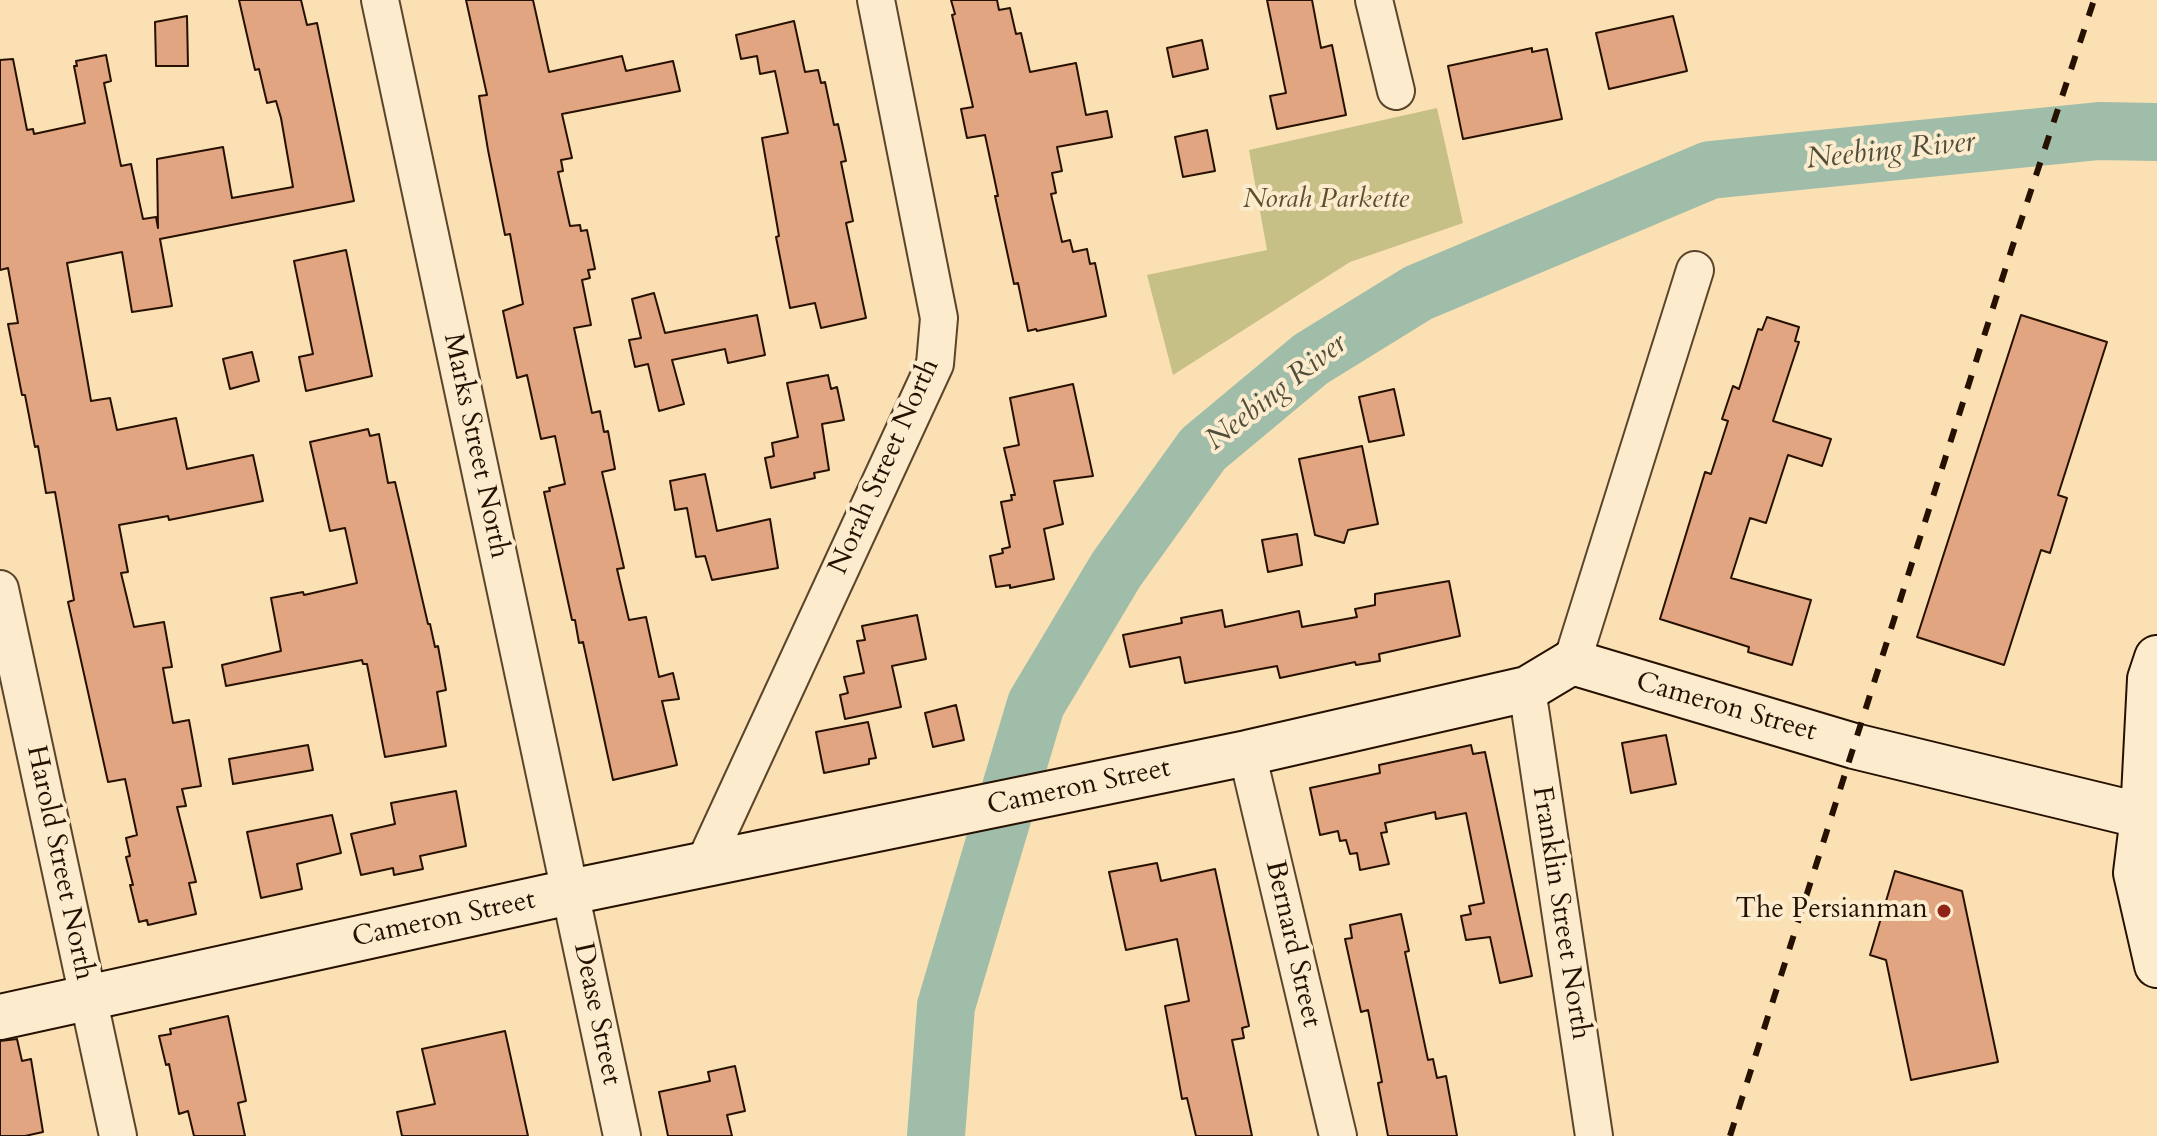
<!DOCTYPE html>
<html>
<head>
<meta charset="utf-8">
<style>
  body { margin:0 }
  canvas { display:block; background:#fae0b2 }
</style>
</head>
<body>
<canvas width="2157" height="1136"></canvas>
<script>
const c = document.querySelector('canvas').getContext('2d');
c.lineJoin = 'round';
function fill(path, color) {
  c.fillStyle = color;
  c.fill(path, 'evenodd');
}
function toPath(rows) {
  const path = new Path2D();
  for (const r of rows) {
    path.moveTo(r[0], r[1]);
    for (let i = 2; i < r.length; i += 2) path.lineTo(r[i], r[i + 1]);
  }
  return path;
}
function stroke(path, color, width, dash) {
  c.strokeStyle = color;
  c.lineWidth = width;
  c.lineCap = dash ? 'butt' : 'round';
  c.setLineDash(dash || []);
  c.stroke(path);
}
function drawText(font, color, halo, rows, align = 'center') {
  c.font = font + ' Cardo,serif';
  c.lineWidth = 8;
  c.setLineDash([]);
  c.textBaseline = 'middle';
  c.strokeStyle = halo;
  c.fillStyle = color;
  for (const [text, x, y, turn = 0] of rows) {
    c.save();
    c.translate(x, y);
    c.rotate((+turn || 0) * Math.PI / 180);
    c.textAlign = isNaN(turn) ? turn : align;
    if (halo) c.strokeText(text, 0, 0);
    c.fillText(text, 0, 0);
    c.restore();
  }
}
fill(toPath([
  [1437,108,1463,223,1350,262,1173,375,1147,275,1267,250,1249,150]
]), '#c6c087');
stroke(toPath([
  [936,1136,946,1006,1036,704,1116,570,1203,449,1311,359,1418,293,1710,170,2099,131,2157,132]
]), '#9fbda9', 58);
const building = toPath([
  [239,0,301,0,307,25,317,23,354,201,160,239,172,306,132,312,122,252,67,263,91,401,110,398,117,430,176,418,187,469,253,455,263,501,169,520,168,516,119,525,128,572,121,573,134,627,164,622,172,667,163,668,173,723,189,720,201,786,182,789,186,806,177,807,196,882,189,883,196,914,148,925,147,920,139,922,130,885,133,885,126,857,130,856,126,838,137,835,125,779,108,782,68,602,74,600,55,492,46,493,38,446,35,447,25,395,22,395,8,324,18,323,8,268,0,270,0,60,13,59,27,130,33,129,34,134,85,123,74,66,77,66,76,61,106,55,111,81,104,83,121,166,131,164,143,219,156,217,158,228,157,159,223,147,232,198,293,187,281,118,276,101,267,103,259,69,255,70,239,0],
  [466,0,533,0,549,72,622,56,626,71,673,61,680,91,562,114,572,158,561,160,563,171,558,172,570,226,580,225,581,231,587,230,595,269,588,270,590,278,582,280,591,325,574,328,592,413,600,411,604,432,608,431,615,469,602,472,624,568,617,569,629,620,646,617,659,677,673,673,679,699,662,701,677,765,613,780,583,642,579,643,575,620,572,620,544,492,550,491,549,488,565,484,555,436,541,439,527,375,517,378,503,311,523,304,510,234,505,235,488,150,479,96,487,95,466,0],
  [951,0,997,0,999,10,1010,8,1016,34,1021,33,1030,72,1076,63,1086,115,1107,111,1112,137,1057,147,1062,171,1052,173,1056,193,1051,194,1062,242,1070,240,1073,252,1087,249,1090,264,1095,263,1106,316,1037,331,1036,329,1028,331,1018,283,1014,284,995,196,998,196,985,135,967,138,961,109,973,107,952,15,955,14,951,0],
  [1267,0,1312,0,1321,48,1332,45,1346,115,1277,129,1270,96,1286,93,1267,0],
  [187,16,188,66,156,66,155,22,187,16],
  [1673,16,1687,71,1609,89,1596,33,1673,16],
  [794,21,805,72,818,70,821,83,825,82,834,125,838,124,846,161,841,162,853,221,846,223,866,318,821,328,815,303,790,308,776,237,779,236,762,138,788,133,775,71,760,74,757,56,741,59,736,35,794,21],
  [1202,40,1208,69,1173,77,1167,48,1202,40],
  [1532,48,1532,52,1547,49,1562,119,1463,139,1448,66,1532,48],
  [1207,130,1215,171,1183,177,1175,137,1207,130],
  [346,250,372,376,306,391,299,357,313,354,294,261,346,250],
  [654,293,665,333,757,315,765,355,728,363,725,349,672,360,684,404,659,411,648,364,635,367,629,340,641,338,632,299,654,293],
  [2021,315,2107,342,2058,495,2067,498,2050,553,2041,550,2004,665,1917,637,2021,315],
  [1767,317,1799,327,1795,341,1799,342,1773,421,1831,439,1822,466,1788,455,1766,523,1750,518,1731,578,1811,600,1792,665,1748,652,1749,647,1660,619,1705,472,1711,474,1728,421,1722,419,1733,386,1739,389,1758,329,1762,330,1767,317],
  [252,352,259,381,230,389,223,359,252,352],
  [828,375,831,389,837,387,844,420,822,424,829,470,814,473,815,478,771,488,765,458,774,456,772,443,798,437,787,383,828,375],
  [1073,384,1093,476,1054,481,1063,524,1044,529,1054,579,1010,588,1010,585,996,587,990,556,1003,553,1002,549,1010,547,1001,502,1012,500,1011,495,1015,495,1004,448,1019,445,1010,398,1073,384],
  [1394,389,1404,435,1369,442,1359,397,1394,389],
  [368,429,370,436,379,434,388,483,395,482,428,624,430,624,435,647,438,646,446,690,437,692,446,746,385,757,367,664,363,664,362,660,226,686,222,665,281,651,271,598,303,592,304,595,357,583,345,528,330,531,310,442,368,429],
  [1362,446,1378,524,1348,530,1344,543,1315,535,1299,459,1362,446],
  [705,474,717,531,770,519,778,568,712,580,705,556,696,557,687,508,675,510,670,481,705,474],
  [1297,534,1302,565,1268,572,1262,540,1297,534],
  [1449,581,1460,636,1379,654,1380,661,1356,665,1355,662,1280,678,1277,666,1185,683,1180,657,1130,667,1123,635,1182,623,1181,618,1222,610,1225,627,1299,611,1302,627,1357,617,1355,609,1375,605,1375,594,1449,581],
  [917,615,926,659,892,666,901,707,845,719,840,695,848,693,844,677,864,673,857,641,865,640,862,626,917,615],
  [956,705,964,740,933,747,925,713,956,705],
  [868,722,876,758,869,759,869,764,824,773,816,732,868,722],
  [1666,735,1676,784,1631,793,1622,743,1666,735],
  [308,745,313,770,233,784,229,759,308,745],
  [1471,745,1473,754,1485,752,1532,976,1500,983,1490,937,1466,940,1461,916,1471,914,1469,906,1484,903,1466,813,1436,819,1435,812,1385,823,1387,832,1381,833,1389,864,1360,870,1357,853,1350,854,1346,840,1340,841,1338,831,1320,835,1310,788,1380,773,1379,765,1471,745],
  [456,791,466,846,420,856,423,869,394,875,393,868,361,875,351,834,395,824,391,803,456,791],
  [332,815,341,853,297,864,302,889,261,898,247,832,332,815],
  [1157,863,1161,881,1215,869,1249,1026,1242,1028,1244,1038,1232,1040,1252,1136,1196,1136,1187,1098,1182,1099,1165,1006,1189,1001,1177,939,1126,950,1109,872,1157,863],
  [1895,871,1962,891,1998,1062,1911,1080,1886,960,1870,955,1895,871],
  [1401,914,1409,951,1405,952,1428,1060,1433,1059,1437,1078,1446,1076,1457,1136,1388,1136,1378,1083,1382,1082,1368,1010,1361,1012,1345,939,1352,938,1350,925,1401,914],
  [228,1016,246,1101,238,1103,245,1136,194,1136,188,1111,179,1114,169,1064,166,1065,159,1036,171,1034,170,1029,228,1016],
  [505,1031,528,1136,402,1136,397,1112,435,1104,422,1049,505,1031],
  [17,1039,22,1061,31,1059,43,1132,25,1136,0,1136,0,1041,17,1039],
  [735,1066,745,1111,727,1115,732,1136,668,1136,659,1092,710,1081,708,1072,735,1066]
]);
fill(building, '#e2a582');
stroke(building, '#261000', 2);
const street = toPath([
  [380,0,622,1136],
  [1374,0,1396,91],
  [0,589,118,1136],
  [1572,662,1695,270],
  [1527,689,1594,1136],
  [1247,753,1338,1136],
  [704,864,935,364,939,318,876,0]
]);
const secondary = toPath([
  [2157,658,2150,679,2143,816,2136,873,2157,965],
  [0,1017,570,892,1247,753,1527,689,1572,662,1854,746,2143,816]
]);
stroke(street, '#5b442c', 40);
stroke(secondary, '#261000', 48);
stroke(street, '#fcebcd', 36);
stroke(secondary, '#fcebcd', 44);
stroke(toPath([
  [1730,1136,2012,248,2094,0]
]), '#261000', 6, [14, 14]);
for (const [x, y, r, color] of [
  [1944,911,8,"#8f2418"]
]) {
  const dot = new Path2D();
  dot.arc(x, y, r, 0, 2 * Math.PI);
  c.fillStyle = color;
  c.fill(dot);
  stroke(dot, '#fcebcd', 3);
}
drawText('italic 28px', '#5e4e2f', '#fcebcd', [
  ["Norah Parkette",1326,201]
]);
drawText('28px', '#261000', '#fcebcd', [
  ["Marks Street North",475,446,78],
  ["Norah Street North",885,467,-66],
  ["Cameron Street",1726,708,16],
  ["Cameron Street",1079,788,-12],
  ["Harold Street North",59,863,78],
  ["Franklin Street North",1560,913,81],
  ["Cameron Street",444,920,-12],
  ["Bernard Street",1292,944,77],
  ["Dease Street",596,1014,78]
]);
drawText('28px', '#261000', '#fcebcd', [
  ["The Persianman",1928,911]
], 'right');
drawText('italic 30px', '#504d3b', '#fcebcd', [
  ["Neebing River",1891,152,-6],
  ["Neebing River",1277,393,-38]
]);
</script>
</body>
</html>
